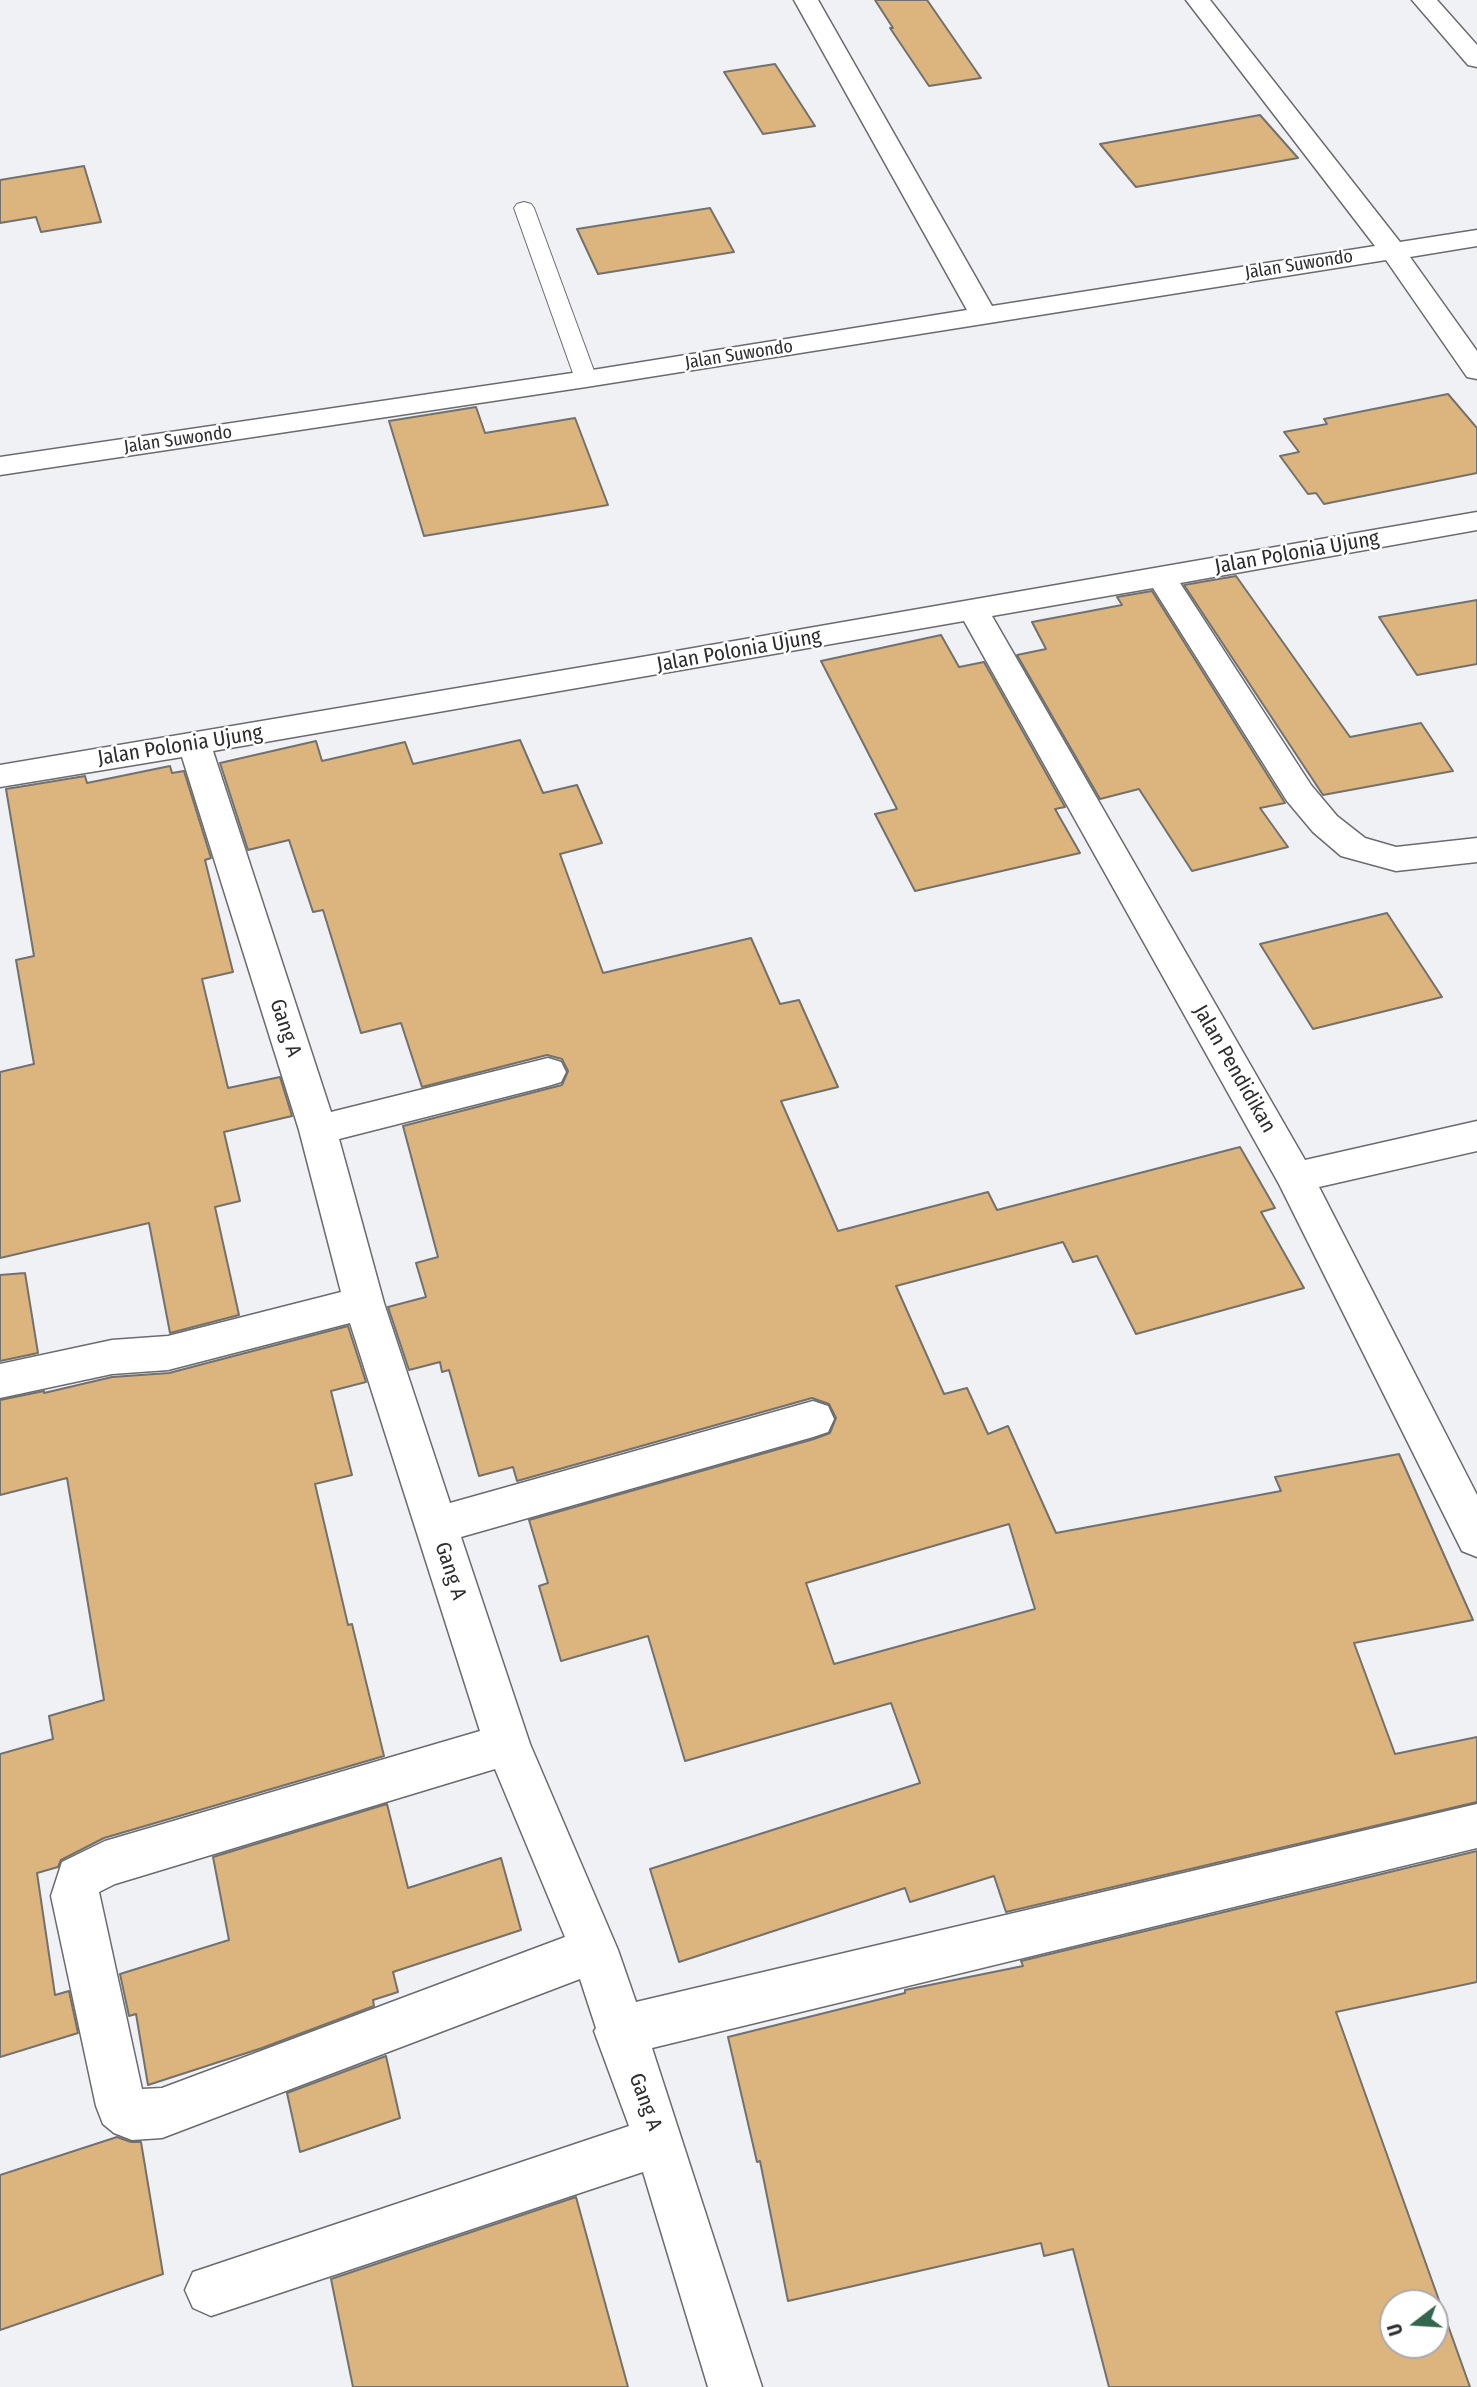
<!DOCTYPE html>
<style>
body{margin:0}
#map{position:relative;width:1477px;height:2387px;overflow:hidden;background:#f0f1f5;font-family:"Fira Sans Condensed",sans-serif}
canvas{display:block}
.north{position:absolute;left:1379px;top:2289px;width:70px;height:70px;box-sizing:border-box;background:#fff;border:2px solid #ababac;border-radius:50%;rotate:253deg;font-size:19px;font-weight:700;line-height:28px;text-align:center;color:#2d2d2f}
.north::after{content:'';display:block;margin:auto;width:24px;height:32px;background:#30674e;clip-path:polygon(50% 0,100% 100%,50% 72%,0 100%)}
</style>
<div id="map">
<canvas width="1477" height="2387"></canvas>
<div class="north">U</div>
</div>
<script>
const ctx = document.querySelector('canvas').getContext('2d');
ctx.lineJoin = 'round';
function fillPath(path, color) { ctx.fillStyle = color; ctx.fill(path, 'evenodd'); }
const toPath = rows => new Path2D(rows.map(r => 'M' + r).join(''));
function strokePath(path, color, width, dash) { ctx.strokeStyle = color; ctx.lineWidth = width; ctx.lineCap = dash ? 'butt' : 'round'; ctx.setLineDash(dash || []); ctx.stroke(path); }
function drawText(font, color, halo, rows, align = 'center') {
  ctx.font = font + ' "Fira Sans Condensed",sans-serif'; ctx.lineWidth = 5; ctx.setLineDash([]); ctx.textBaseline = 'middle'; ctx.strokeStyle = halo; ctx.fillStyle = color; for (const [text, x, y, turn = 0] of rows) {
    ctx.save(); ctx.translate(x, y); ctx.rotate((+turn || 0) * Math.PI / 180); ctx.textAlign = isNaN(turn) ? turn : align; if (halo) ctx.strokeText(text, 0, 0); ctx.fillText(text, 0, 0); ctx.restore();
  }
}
const building = toPath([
 [875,0,927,0,981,78,929,86,890,28,893,28,875,0],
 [775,64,815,126,763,134,724,72,775,64],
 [1260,115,1298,158,1136,187,1100,144,1260,115],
 [84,166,101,222,41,232,36,217,0,223,0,180,84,166],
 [710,208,734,252,598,274,577,229,710,208],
 [1448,394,1477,428,1477,473,1324,504,1316,493,1308,494,1280,456,1299,452,1284,432,1327,424,1324,419,1448,394],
 [476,407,485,433,575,418,608,505,424,536,389,421,476,407],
 [1236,576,1350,737,1421,723,1453,771,1323,795,1184,585,1236,576],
 [1152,591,1285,803,1260,808,1288,847,1192,871,1139,789,1100,799,1017,655,1046,649,1032,622,1122,605,1117,597,1152,591],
 [1477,600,1477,664,1417,675,1379,617,1477,600],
 [941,635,959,667,984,662,1065,807,1055,809,1080,853,915,891,875,814,897,809,821,661,941,635],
 [520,740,543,793,577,785,602,843,560,854,603,973,751,938,780,1004,799,1000,838,1087,781,1101,838,1231,988,1192,997,1210,1240,1147,1275,1208,1261,1212,1304,1288,1136,1334,1097,1256,1073,1262,1063,1242,896,1286,944,1394,967,1388,988,1434,1008,1426,1056,1533,1281,1491,1275,1477,1399,1454,1473,1620,1354,1643,1395,1754,1477,1737,1477,1802,1006,1912,994,1876,910,1902,905,1888,679,1962,650,1869,920,1783,891,1703,685,1761,648,1636,561,1661,539,1586,548,1583,529,1520,814,1439,830,1433,836,1418,829,1404,812,1398,517,1481,513,1467,479,1476,449,1370,442,1372,440,1362,409,1370,388,1307,426,1297,416,1263,438,1257,403,1126,562,1085,568,1071,562,1059,547,1055,422,1087,401,1023,361,1033,323,910,313,912,289,840,248,850,220,763,316,741,322,761,405,742,413,764,520,740],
 [1009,1524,1035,1609,834,1664,806,1583,1009,1524],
 [170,766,172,773,184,771,211,858,205,860,233,972,202,979,228,1088,280,1077,292,1116,224,1132,240,1201,215,1207,239,1315,170,1333,149,1223,0,1258,0,1072,34,1064,16,960,34,956,6,789,85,776,87,783,170,766],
 [1387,913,1442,997,1313,1029,1260,944,1387,913],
 [25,1273,38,1353,0,1361,0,1275,25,1273],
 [348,1326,366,1382,331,1391,352,1475,315,1484,348,1625,352,1624,384,1756,104,1838,61,1860,58,1867,37,1873,55,1995,69,1991,78,2033,0,2057,0,1754,53,1739,49,1716,104,1700,67,1478,0,1495,0,1400,44,1391,44,1393,112,1377,169,1373,348,1326],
 [387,1804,408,1888,501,1858,521,1930,393,1972,398,1992,373,2000,374,2006,262,2048,148,2085,136,2014,129,2016,120,1974,229,1940,213,1857,387,1804],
 [1477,1851,1477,1982,1336,2012,1470,2387,1109,2387,1073,2249,1044,2256,1041,2243,788,2301,760,2161,757,2162,728,2037,905,1993,905,1990,1023,1966,1021,1961,1477,1851],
 [1393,2303,1435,2303,1435,2345,1393,2345,1393,2303],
 [386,2056,400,2118,300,2152,287,2093,386,2056],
 [117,2137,131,2142,141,2142,163,2274,0,2330,0,2175,117,2137],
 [576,2197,628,2387,353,2387,331,2279,576,2197]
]);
const service = toPath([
 [524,202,531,204,534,208,597,379,594,384,586,386,578,384,575,379,514,208,517,204,524,202]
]);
const minor = toPath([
 [794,0,818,0,992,306,1375,246,1186,0,1210,0,1400,242,1477,230,1477,246,1410,257,1477,351,1477,379,1467,377,1386,260,586,387,0,475,0,457,586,371,967,310,794,0],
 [1412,0,1437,0,1477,45,1477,67,1468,65,1412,0],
 [1477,512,1477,530,1180,583,1311,785,1337,816,1365,838,1396,847,1477,838,1477,862,1396,871,1341,856,1313,832,1287,801,1153,588,992,616,1305,1160,1477,1121,1477,1151,1319,1187,1477,1495,1477,1557,1462,1551,1279,1184,964,621,213,751,331,1112,548,1058,561,1062,566,1072,561,1082,548,1086,339,1139,384,1303,450,1503,813,1401,828,1406,834,1419,828,1432,813,1437,461,1537,530,1744,618,1950,636,2002,1477,1804,1477,1848,652,2048,762,2387,708,2387,643,2172,211,2316,193,2308,185,2290,193,2272,629,2126,594,2031,596,2028,580,1979,162,2138,132,2140,114,2133,103,2124,96,2106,51,1896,62,1862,105,1841,480,1731,350,1323,168,1370,112,1374,0,1398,0,1364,112,1340,168,1336,341,1292,299,1130,182,757,0,787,0,765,636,658,1477,512],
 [495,1769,565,1937,162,2088,142,2089,99,1892,115,1884,495,1769]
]);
const farStreetnames = [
 ["Jalan Suwondo",1299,265,-9],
 ["Jalan Suwondo",739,355,-9],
 ["Jalan Suwondo",178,440,-8]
];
const streetNames = [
 ["Jalan Polonia Ujung",1297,553,-10],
 ["Jalan Polonia Ujung",739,651,-10],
 ["Jalan Polonia Ujung",180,746,-9],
 ["Gang A",285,1028,72],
 ["Jalan Pendidikan",1234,1069,60],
 ["Gang A",450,1571,72],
 ["Gang A",645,2102,70]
];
fillPath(building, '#dcb57e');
strokePath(building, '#73716e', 2);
strokePath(service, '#6a6b6f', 2);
strokePath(minor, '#6a6b6f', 3);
fillPath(service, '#fff');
fillPath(minor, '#fff');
drawText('18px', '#2d2d2f', '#fff', farStreetnames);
drawText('21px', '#2d2d2f', '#fff', streetNames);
</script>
